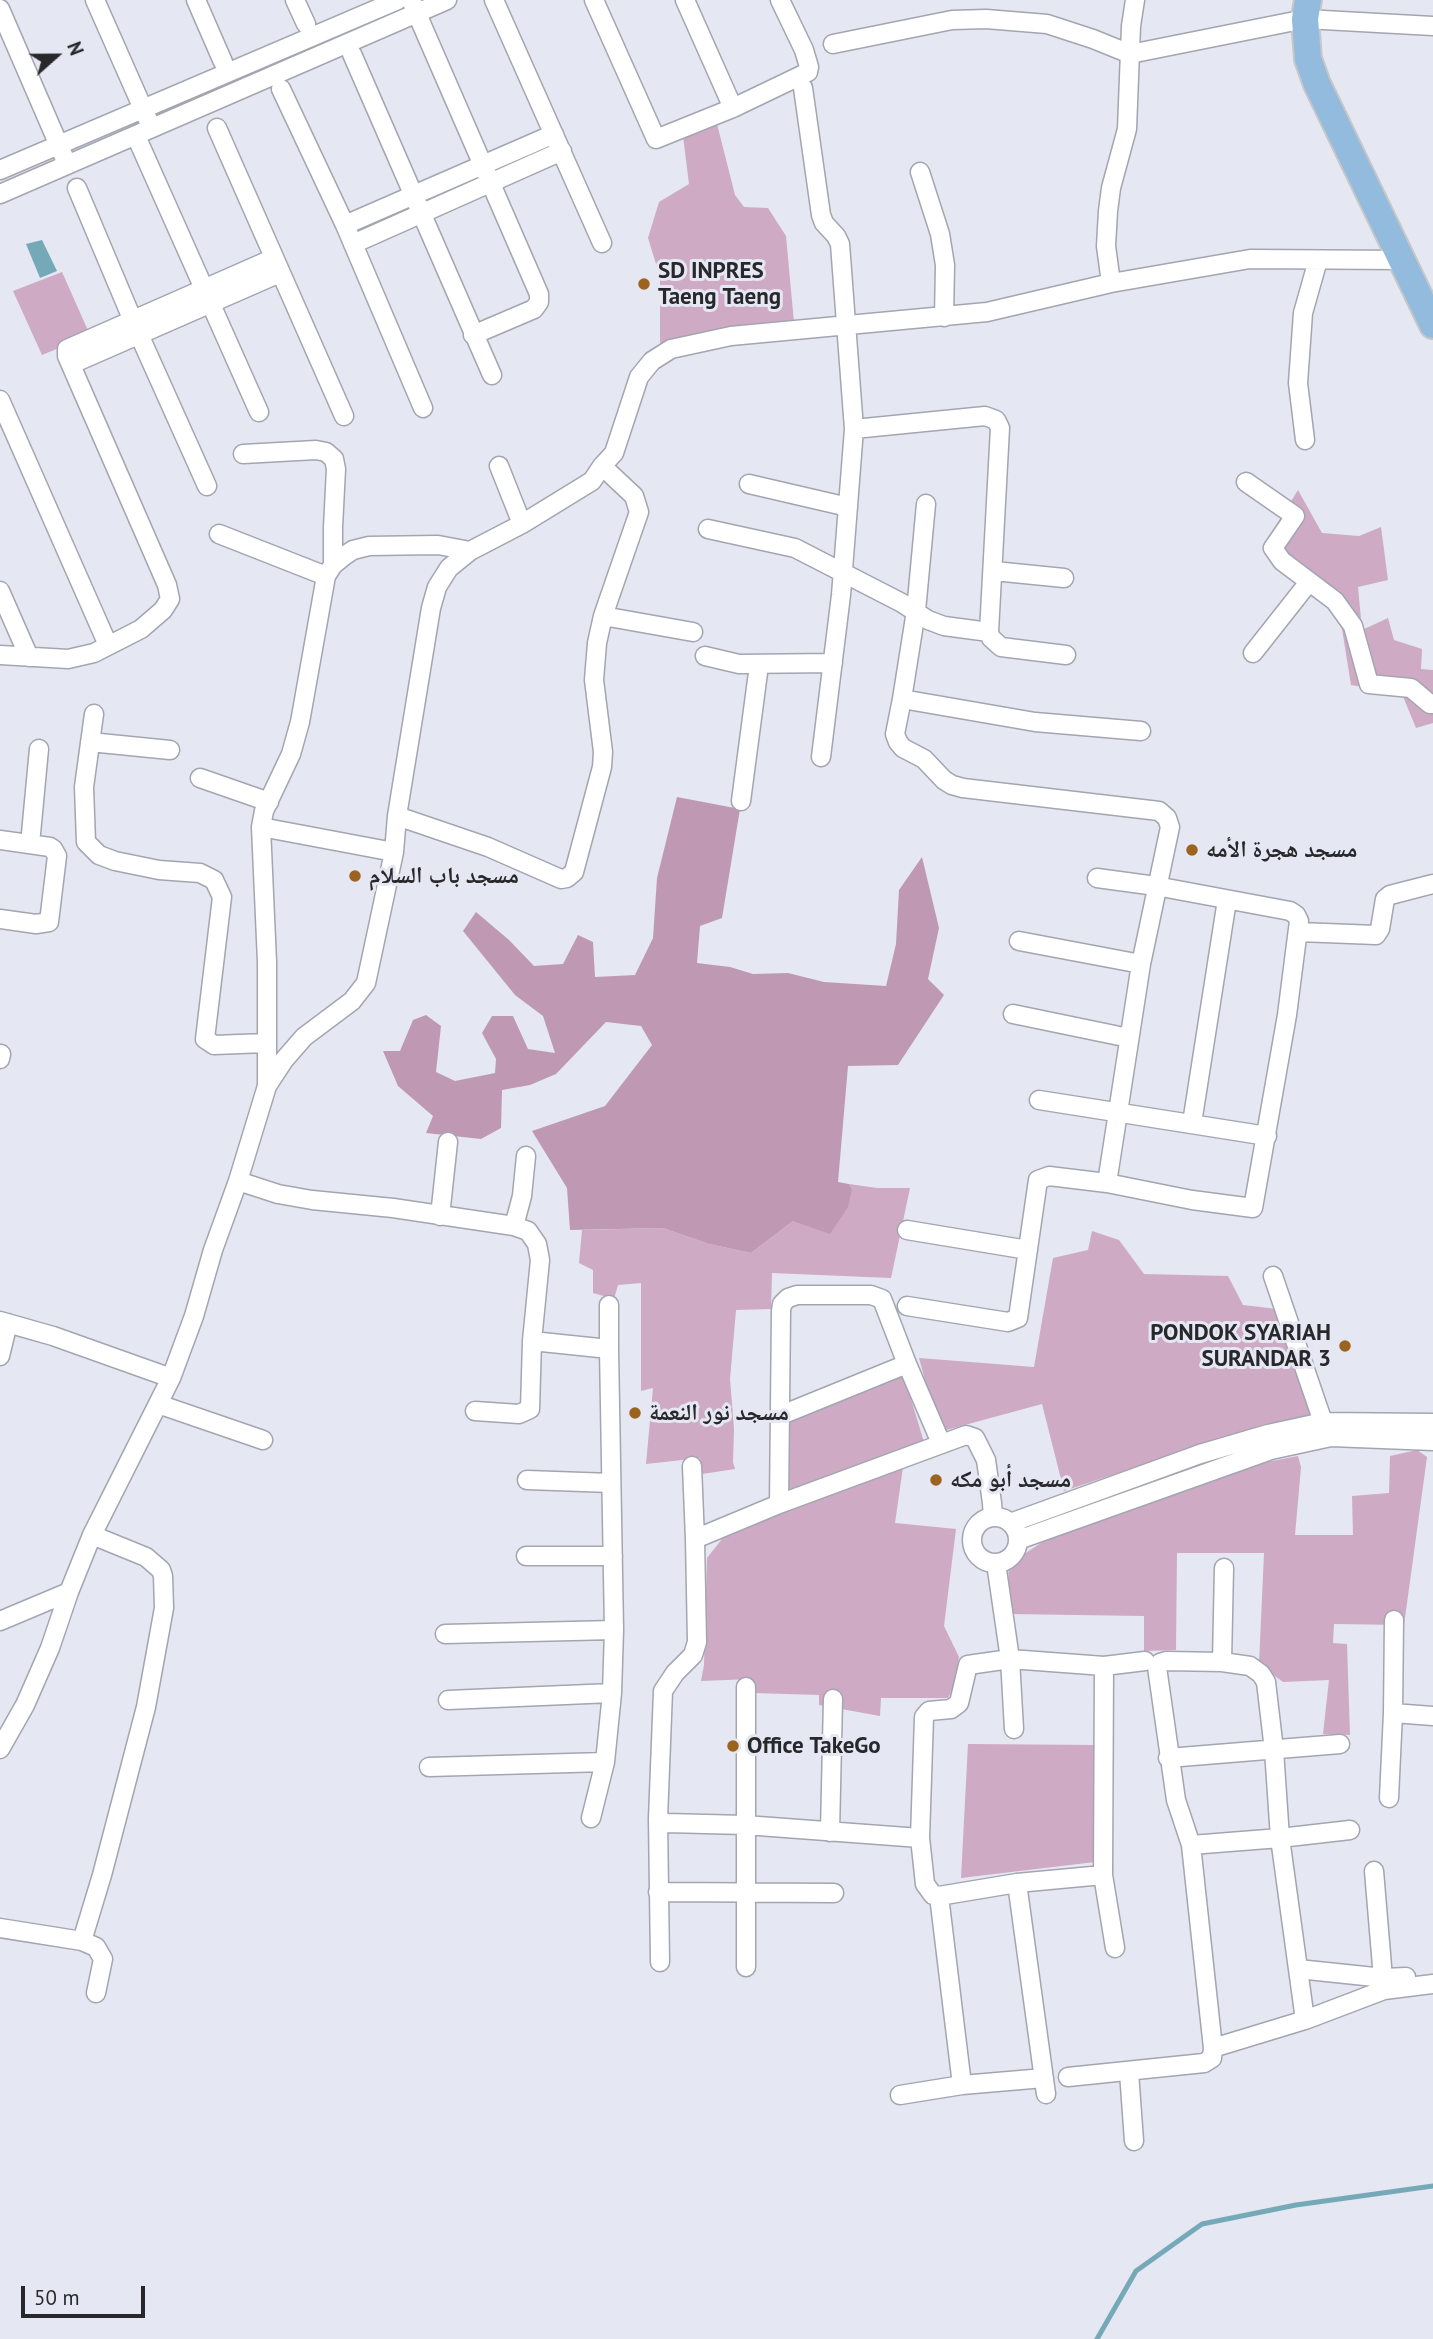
<!DOCTYPE html>
<meta charset="utf-8">
<style>
body{margin:0}
#map{position:relative;width:1433px;height:2339px;overflow:hidden;background:#e5e7f2;font-family:"PT Sans",sans-serif}
canvas{display:block}
.north{position:absolute;left:21px;top:21px;width:70px;height:70px;-webkit-text-stroke:5px #e5e7f2;paint-order:stroke;rotate:69deg;font-size:19px;font-weight:700;line-height:28px;text-align:center;color:#28282c}
.north::after{content:'';display:block;margin:auto;width:24px;height:32px;background:#28282c;clip-path:polygon(50% 0,100% 100%,50% 72%,0 100%)}
.scale{position:absolute;left:21px;top:2286px;width:124px;height:32px;box-sizing:border-box;border:4px solid #28282c;border-top:0;padding-left:9px;font-size:21px;line-height:24px;white-space:nowrap;color:#28282c;-webkit-text-stroke:5px #e5e7f2;paint-order:stroke}
</style>
<div id="map">
<canvas width="1433" height="2339"></canvas>
<div class="north">N</div>
<div class="scale">50 m</div>
</div>
<script>
const ctx = document.querySelector('canvas').getContext('2d');
ctx.lineJoin = 'round';
function fillPath(path, color) { ctx.fillStyle = color; ctx.fill(path, 'evenodd'); }
const toPath = rows => new Path2D(rows.map(r => 'M' + r).join(''));
function strokePath(path, color, width, dash) { ctx.strokeStyle = color; ctx.lineWidth = width; ctx.lineCap = dash ? 'butt' : 'round'; ctx.setLineDash(dash || []); ctx.stroke(path); }
function drawText(font, color, halo, rows, align = 'center') {
  ctx.font = font + ' "PT Sans","Noto Naskh Arabic",sans-serif'; ctx.lineWidth = 6; ctx.setLineDash([]); ctx.textBaseline = 'middle'; ctx.strokeStyle = halo; ctx.fillStyle = color; for (const [text, x, y, turn = 0] of rows) {
    ctx.save(); ctx.translate(x, y); ctx.rotate((+turn || 0) * Math.PI / 180); ctx.textAlign = isNaN(turn) ? turn : align; if (halo) ctx.strokeText(text, 0, 0); ctx.fillText(text, 0, 0); ctx.restore();
  }
}
const green = toPath([
 [717,124,735,195,744,207,768,208,786,236,794,323,690,335,660,343,660,277,648,238,659,202,689,184,683,136],
 [62,272,90,335,42,355,13,291],
 [1298,490,1322,533,1359,536,1381,527,1388,580,1358,587,1362,630,1388,618,1394,640,1422,649,1421,669,1433,670,1433,723,1416,728,1402,694,1351,685,1342,629,1332,609,1292,580,1269,556,1265,543],
 [849,1184,877,1188,910,1188,891,1278,772,1273,771,1309,736,1310,730,1379,734,1429,733,1462,735,1469,702,1474,700,1458,646,1464,653,1388,641,1391,641,1283,618,1285,614,1299,593,1293,593,1270,579,1263,582,1230,663,1228,709,1244,751,1253,793,1221,852,1189],
 [1092,1231,1119,1240,1144,1274,1228,1276,1243,1305,1277,1309,1318,1415,1265,1424,1064,1491,1042,1404,939,1432,919,1358,1034,1367,1053,1258,1088,1250],
 [903,1373,924,1442,787,1492,788,1421],
 [1417,1450,1427,1457,1404,1625,1334,1624,1333,1643,1347,1644,1350,1735,1323,1734,1329,1680,1283,1682,1259,1664,1264,1553,1177,1553,1176,1650,1144,1651,1144,1616,1010,1614,1007,1598,1009,1564,1044,1541,1257,1464,1298,1456,1301,1467,1295,1535,1353,1535,1352,1496,1389,1493,1390,1456],
 [903,1467,895,1523,956,1529,944,1626,959,1657,954,1687,948,1698,881,1698,880,1716,819,1705,819,1695,754,1693,752,1679,701,1681,704,1665,707,1558,722,1539,735,1531,780,1512],
 [968,1744,1095,1745,1095,1862,961,1878]
]);
const forest = toPath([
 [677,797,740,809,722,918,700,926,697,963,730,967,753,974,788,973,824,982,886,986,896,944,899,890,922,857,939,928,928,979,944,995,898,1065,848,1066,838,1182,849,1184,852,1189,848,1207,830,1234,793,1221,751,1253,709,1244,663,1228,570,1230,567,1188,532,1131,605,1106,652,1045,641,1026,606,1022,556,1074,530,1085,502,1090,501,1128,481,1139,426,1133,433,1116,398,1086,383,1051,400,1051,413,1020,426,1015,441,1026,436,1072,455,1081,495,1073,496,1059,482,1033,492,1016,513,1016,528,1049,555,1053,543,1016,515,995,463,931,476,912,509,940,534,966,563,964,578,935,593,942,595,977,635,975,653,938,657,878]
]);
const water = toPath([
 [42,240,57,271,40,278,26,244]
]);
const stream = toPath([
 [1097,2339,1136,2271,1202,2224,1296,2205,1433,2186]
]);
const street = toPath([
 [95,0,148,120],
 [196,0,223,62],
 [295,0,306,24],
 [411,0,539,294,539,302,534,309,473,335],
 [494,0,602,243],
 [594,0,656,139,733,108],
 [685,0,733,108,808,72,809,67,804,50,780,0],
 [0,9,64,157],
 [833,44,952,20,986,19,1047,24,1093,39,1130,54,1305,19,1433,26],
 [352,54,492,375],
 [803,88,821,215,824,223,836,236,840,244,854,429,841,595,821,757],
 [281,89,345,225,423,408],
 [217,128,344,416],
 [136,136,259,412],
 [0,170,398,0],
 [920,172,940,234,945,265,944,317],
 [77,188,133,321,207,486],
 [0,194,447,0],
 [345,225,554,134],
 [353,244,562,151],
 [1111,283,1106,246,1108,211,1111,188,1127,129,1131,26,1135,0],
 [72,364,280,273],
 [0,400,108,645],
 [854,429,985,416,996,420,1000,428,989,632],
 [1305,440,1298,383,1303,313,1318,260],
 [243,454,316,450,326,452,334,459,336,469,333,527,333,565],
 [499,466,522,524],
 [1246,482,1295,516,1273,548,1282,561,1335,601,1353,626,1369,684,1411,688,1430,704,1433,704],
 [749,484,848,507],
 [926,504,916,611,902,699,1035,722,1141,731],
 [708,529,795,548,902,603,928,620,944,626,989,632,991,638,1001,647,1066,655],
 [219,534,326,576],
 [994,571,1064,578],
 [0,591,29,657],
 [603,616,693,632],
 [1253,653,1309,582],
 [0,655,68,659,94,653,141,629,163,610,170,599,167,585,67,356,67,349,274,258],
 [705,656,739,664,833,663],
 [902,699,895,734,898,742,903,748,924,759,944,780,952,785,963,788,1159,811,1167,818,1170,827,1141,964,1107,1183,1049,1176,1038,1180,1018,1318,1008,1322,907,1306],
 [94,714,84,787,86,842,99,855,115,861,159,870,200,873,214,880,222,897,205,1039,214,1045,265,1043],
 [90,742,170,750],
 [200,778,269,802],
 [741,801,759,665],
 [397,816,488,847,561,879,567,878,574,872,602,767,603,752,594,680,597,643,603,616,639,512,634,496,602,466],
 [261,827,394,852],
 [0,840,50,847,53,849,57,856,49,922,36,924,0,919],
 [30,844,39,749],
 [1097,878,1156,886,1290,911,1296,915,1299,921,1287,1015,1253,1208,1192,1200,1107,1183],
 [1299,932,1376,935,1380,929,1385,899,1390,895,1433,884],
 [1019,941,1141,964],
 [1013,1014,1129,1038],
 [0,1059,1,1054],
 [267,1086,267,962,261,827,264,811,291,754,300,722,326,576,333,565,344,556,353,550,369,546,438,545,470,551],
 [1039,1100,1267,1136],
 [1192,1123,1227,900],
 [238,1181,278,1194,312,1200,393,1208,514,1226,528,1231,537,1244,540,1260,532,1341,609,1349,614,1630,612,1693,605,1762,591,1818],
 [440,1216,448,1142],
 [514,1226,522,1196,526,1156],
 [907,1230,1028,1250],
 [1273,1276,1323,1422],
 [0,1321,53,1336,171,1378],
 [609,1349,609,1305],
 [0,1356,8,1323],
 [158,1404,263,1440],
 [475,1411,519,1414,530,1409,532,1341],
 [779,1416,907,1364],
 [692,1466,695,1539,779,1504,966,1435,975,1438,986,1460,992,1503,993,1517,989,1517],
 [527,1480,611,1483],
 [779,1504,781,1311,782,1304,788,1298,797,1295,871,1295,882,1299,907,1364,941,1443],
 '972 1540a23 23 0 1 1 46 0a23 23 0 1 1-46 0Z',
 [1010,1523,1200,1454,1268,1434,1323,1422,1433,1423],
 [695,1539,697,1642,693,1655,675,1673,663,1691,658,1819,666,1823,745,1825,920,1838],
 [1018,1540,1271,1450,1331,1437,1433,1441],
 [526,1556,613,1556],
 [996,1563,1010,1659,1104,1666,1103,1875,1017,1883,1046,2094],
 [1394,1620,1393,1713,1433,1716],
 [0,1621,69,1592],
 [445,1634,614,1630],
 [1222,1662,1224,1568],
 [1104,1666,1145,1661],
 [448,1700,612,1693],
 [1014,1729,1010,1659,968,1665,959,1703,951,1709,929,1711,924,1717,920,1838,925,1884,933,1895,939,1896,1017,1883],
 [0,1749,25,1705,50,1648,69,1592,92,1535,171,1378,194,1316,213,1250,238,1181,267,1086,284,1060,304,1037,352,1001,366,983,394,852,397,816,431,608,437,587,449,568,470,551,522,524,592,481,602,466,614,453,639,377,652,361,671,349,731,336,987,312,1111,283,1250,259,1403,260],
 [1168,1758,1340,1744],
 [429,1767,605,1762],
 [1389,1798,1393,1713],
 [658,1819,660,1962],
 [830,1832,833,1699],
 [1191,1845,1280,1838,1274,1750,1266,1682,1261,1674,1250,1666,1222,1662,1166,1661,1160,1663,1157,1667,1176,1800,1191,1845,1213,2048],
 [1374,1871,1384,1990],
 [1103,1875,1115,1948],
 [658,1892,834,1893],
 [939,1896,962,2085,1044,2078],
 [0,1928,82,1941,102,1875,146,1707,164,1608,163,1576,161,1570,146,1557,92,1535],
 [82,1941,96,1947,103,1959,96,1993],
 [746,1967,746,1687],
 [1298,1969,1384,1978,1406,1977],
 [1305,2020,1280,1838,1350,1830],
 [1129,2072,1134,2141],
 [1068,2077,1204,2063,1212,2058,1213,2048,1305,2020,1384,1990,1433,1984],
 [900,2095,962,2085]
]);
const primary = toPath([
 [1308,0,1305,19,1308,59,1317,84,1433,325]
]);
const markers = [
 [644,284,7,"#9b631f"],
 [1192,850,7,"#9b631f"],
 [355,876,7,"#9b631f"],
 [1345,1346,7,"#9b631f"],
 [635,1413,7,"#9b631f"],
 [936,1480,7,"#9b631f"],
 [733,1746,7,"#9b631f"]
];
const poiNames = [
 ["SD INPRES",658,271],
 ["Taeng Taeng",658,297],
 ["مسجد هجرة الأمه",1206,850],
 ["مسجد باب السلام",369,876],
 ["PONDOK SYARIAH",1331,1333,"right"],
 ["SURANDAR 3",1331,1359,"right"],
 ["مسجد نور النعمة",649,1413],
 ["مسجد أبو مكه",950,1480],
 ["Office TakeGo",747,1746]
];
fillPath(green, '#ceaac4');
fillPath(forest, '#bf99b4');
fillPath(water, '#76a9b8');
strokePath(stream, '#76a9b8', 5);
strokePath(street, '#a3a5b0', 21);
strokePath(primary, '#c7c7c8', 30);
strokePath(street, '#fff', 18);
strokePath(primary, '#92bbde', 26);
for (const [x, y, r, color] of markers) { const dot = new Path2D(); dot.arc(x, y, r, 0, 2 * Math.PI); ctx.fillStyle = color; ctx.fill(dot); strokePath(dot, '#e5e7f2', 2.5); }
drawText('bold 23px', '#28282c', '#e5e7f2', poiNames, 'left');
</script>
